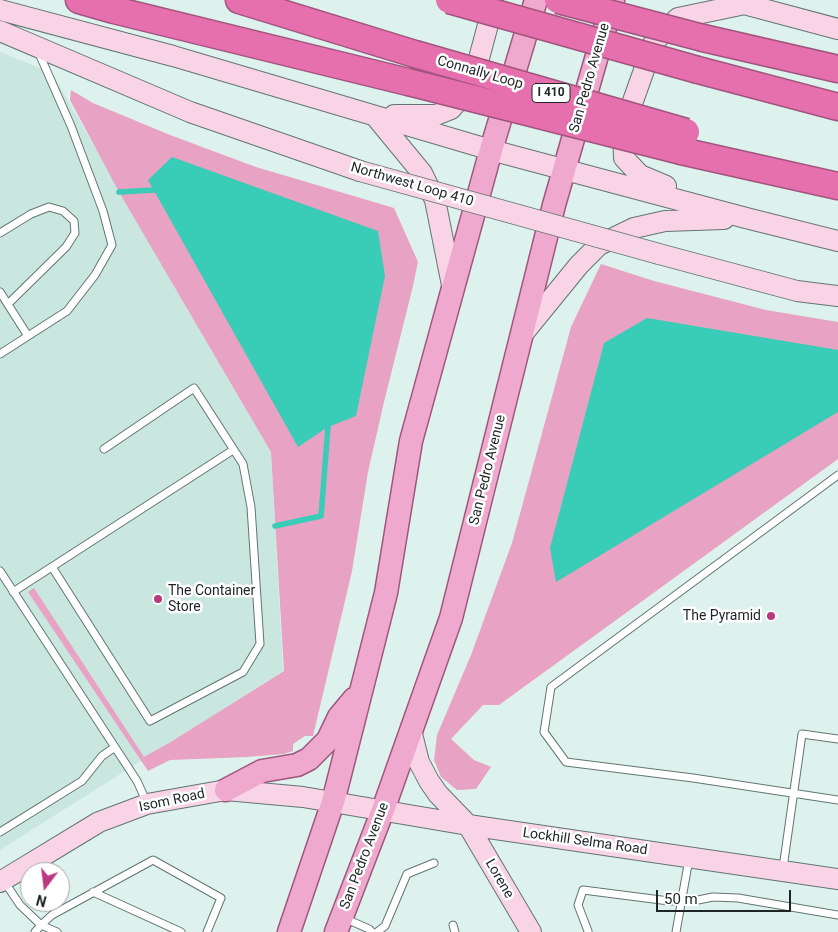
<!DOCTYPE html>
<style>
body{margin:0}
#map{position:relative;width:838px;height:932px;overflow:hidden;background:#ddf2ed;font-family:Roboto,sans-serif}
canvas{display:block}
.north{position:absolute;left:20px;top:862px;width:50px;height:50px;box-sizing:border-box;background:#fff;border:1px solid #a5a8a7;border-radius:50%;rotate:195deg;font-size:14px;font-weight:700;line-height:20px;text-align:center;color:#1e2524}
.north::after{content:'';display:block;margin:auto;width:18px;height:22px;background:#b93881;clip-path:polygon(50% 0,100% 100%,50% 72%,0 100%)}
.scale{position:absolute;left:656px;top:890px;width:135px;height:22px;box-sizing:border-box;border:2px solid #1e2524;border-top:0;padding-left:6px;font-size:15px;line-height:18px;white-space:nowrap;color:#1e2524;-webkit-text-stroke:4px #fff;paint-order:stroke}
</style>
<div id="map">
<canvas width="838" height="932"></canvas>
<div class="north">N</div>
<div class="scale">50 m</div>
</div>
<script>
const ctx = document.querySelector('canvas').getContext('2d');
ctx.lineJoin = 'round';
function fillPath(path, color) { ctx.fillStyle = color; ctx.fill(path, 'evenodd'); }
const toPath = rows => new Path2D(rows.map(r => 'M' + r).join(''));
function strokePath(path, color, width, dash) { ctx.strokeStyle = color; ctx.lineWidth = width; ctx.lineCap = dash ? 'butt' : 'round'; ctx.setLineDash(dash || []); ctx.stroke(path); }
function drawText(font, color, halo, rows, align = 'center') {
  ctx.font = font + ' Roboto,sans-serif'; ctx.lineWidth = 5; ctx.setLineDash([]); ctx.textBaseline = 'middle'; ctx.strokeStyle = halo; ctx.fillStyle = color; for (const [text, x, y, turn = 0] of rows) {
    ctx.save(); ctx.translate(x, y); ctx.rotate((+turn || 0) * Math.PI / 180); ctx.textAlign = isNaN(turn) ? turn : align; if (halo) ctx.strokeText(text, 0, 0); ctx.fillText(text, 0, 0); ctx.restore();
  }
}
const built = toPath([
 [0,52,52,73,271,452,283,671,0,850]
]);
const green = toPath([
 [71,90,93,103,170,135,256,167,394,208,418,262,412,290,384,402,368,472,352,571,313,736,305,736,293,744,293,751,284,754,247,757,170,760,148,771,28,592,34,588,144,757,169,743,284,671,271,452,119,192,70,100],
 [601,264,654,281,766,310,838,322,838,459,499,705,483,705,451,739,474,760,491,767,476,789,457,790,441,777,434,760,437,735,471,655,512,543,571,327]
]);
const water = toPath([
 [172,157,378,231,385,276,356,416,328,427,298,447,148,180],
 [647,318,838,350,838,412,556,582,550,548,604,343]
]);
const stream = toPath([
 [119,192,154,190],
 [275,526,321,516,328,427]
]);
const lane = toPath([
 [0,233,31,214,49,207,63,211,74,221,75,233,66,247,8,304],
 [0,292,28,336],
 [0,354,67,311,95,275,112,245,103,211,71,126,38,51],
 [838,475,551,687,544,732,566,762,693,778,838,800],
 [52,567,150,721,243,672,260,644,251,507,243,464,194,388,104,449],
 [0,571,137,781,147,803],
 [13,592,233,450],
 [0,832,82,781,102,756,115,747],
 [783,868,802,734,838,739],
 [4,881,20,905,41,925,52,915,153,860,221,898,207,932],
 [93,892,181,932],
 [344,918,369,929,372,932],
 [453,925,455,932],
 [588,931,578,905,583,890,669,901,698,900,713,897,738,898,838,915],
 [35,932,41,925,57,932],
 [377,932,385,926,407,874,434,863],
 [676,932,689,859]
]);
const secondary = toPath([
 [733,1,838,29],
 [0,10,173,56,491,150,746,218,838,241],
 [0,31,190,112,360,171],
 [394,115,436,115,451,109,466,92,474,77,493,6,493,0],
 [375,116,422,173,435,200,453,290],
 [666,186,640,175,624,158,623,129,654,42,678,18,745,4],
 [659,254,797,291,838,296],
 [522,335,579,265,599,245,634,228,665,221,724,219],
 [411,730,419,762,429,781,438,794,468,825,531,932],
 [0,882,99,822,147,804,226,790,303,797,468,825,838,879]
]);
const primary = toPath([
 [226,790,262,771,297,765,309,759,328,740,339,717,354,699],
 [289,932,333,802,386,593,411,441,491,150,536,0],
 [336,932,383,810,451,618,554,205,613,0]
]);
const highway = toPath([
 [79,0,114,10,408,82],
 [239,0,415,54],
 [703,38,838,69],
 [698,70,838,107],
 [681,151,838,186]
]);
const secondaryBridge = toPath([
 [360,171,659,254]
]);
const highwayBridge = toPath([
 [449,0,698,70],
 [558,0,703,38],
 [415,54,686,132],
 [408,82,681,151]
]);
const markers = [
 [158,599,5,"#b93881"],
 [771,616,5,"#b93881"]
];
const shields = [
 [551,93,38]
];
const shieldNames = [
 ["I 410",551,93]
];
const streetNames = [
 ["Connally Loop",480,73,16],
 ["San Pedro Avenue",590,78,-74],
 ["Northwest Loop 410",412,185,16],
 ["San Pedro Avenue",488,470,-76],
 ["Isom Road",172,801,-12],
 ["Lockhill Selma Road",585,842,8],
 ["San Pedro Avenue",365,856,-69],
 ["Lorene",499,879,60]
];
const poiNames = [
 ["The Container",168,591],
 ["Store",168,607],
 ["The Pyramid",761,616,"right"]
];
fillPath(built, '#c9e6df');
fillPath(green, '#e8a2c3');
fillPath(water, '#39ccb6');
strokePath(stream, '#39ccb6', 5.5);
strokePath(lane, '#637571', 9);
strokePath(secondary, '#637571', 22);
strokePath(primary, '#a0557d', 25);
strokePath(highway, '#a0557d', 29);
strokePath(lane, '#fff', 7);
strokePath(secondary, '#f8d4e6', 20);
strokePath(primary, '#f0a9ce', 22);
strokePath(highway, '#e66fad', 26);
strokePath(secondaryBridge, '#637571', 22, []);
strokePath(highwayBridge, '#a0557d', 29, []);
strokePath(secondaryBridge, '#f8d4e6', 20);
strokePath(highwayBridge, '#e66fad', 26);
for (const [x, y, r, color] of markers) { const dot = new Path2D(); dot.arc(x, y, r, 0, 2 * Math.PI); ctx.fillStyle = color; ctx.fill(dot); strokePath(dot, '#fff', 2); }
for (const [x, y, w] of shields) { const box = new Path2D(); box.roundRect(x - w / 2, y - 9.5, w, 19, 4); ctx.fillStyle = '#fff'; ctx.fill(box); strokePath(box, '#1e2524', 1); }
drawText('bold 12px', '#1e2524', null, shieldNames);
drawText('14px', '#1e2524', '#fff', streetNames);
drawText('14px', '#1e2524', '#fff', poiNames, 'left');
</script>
